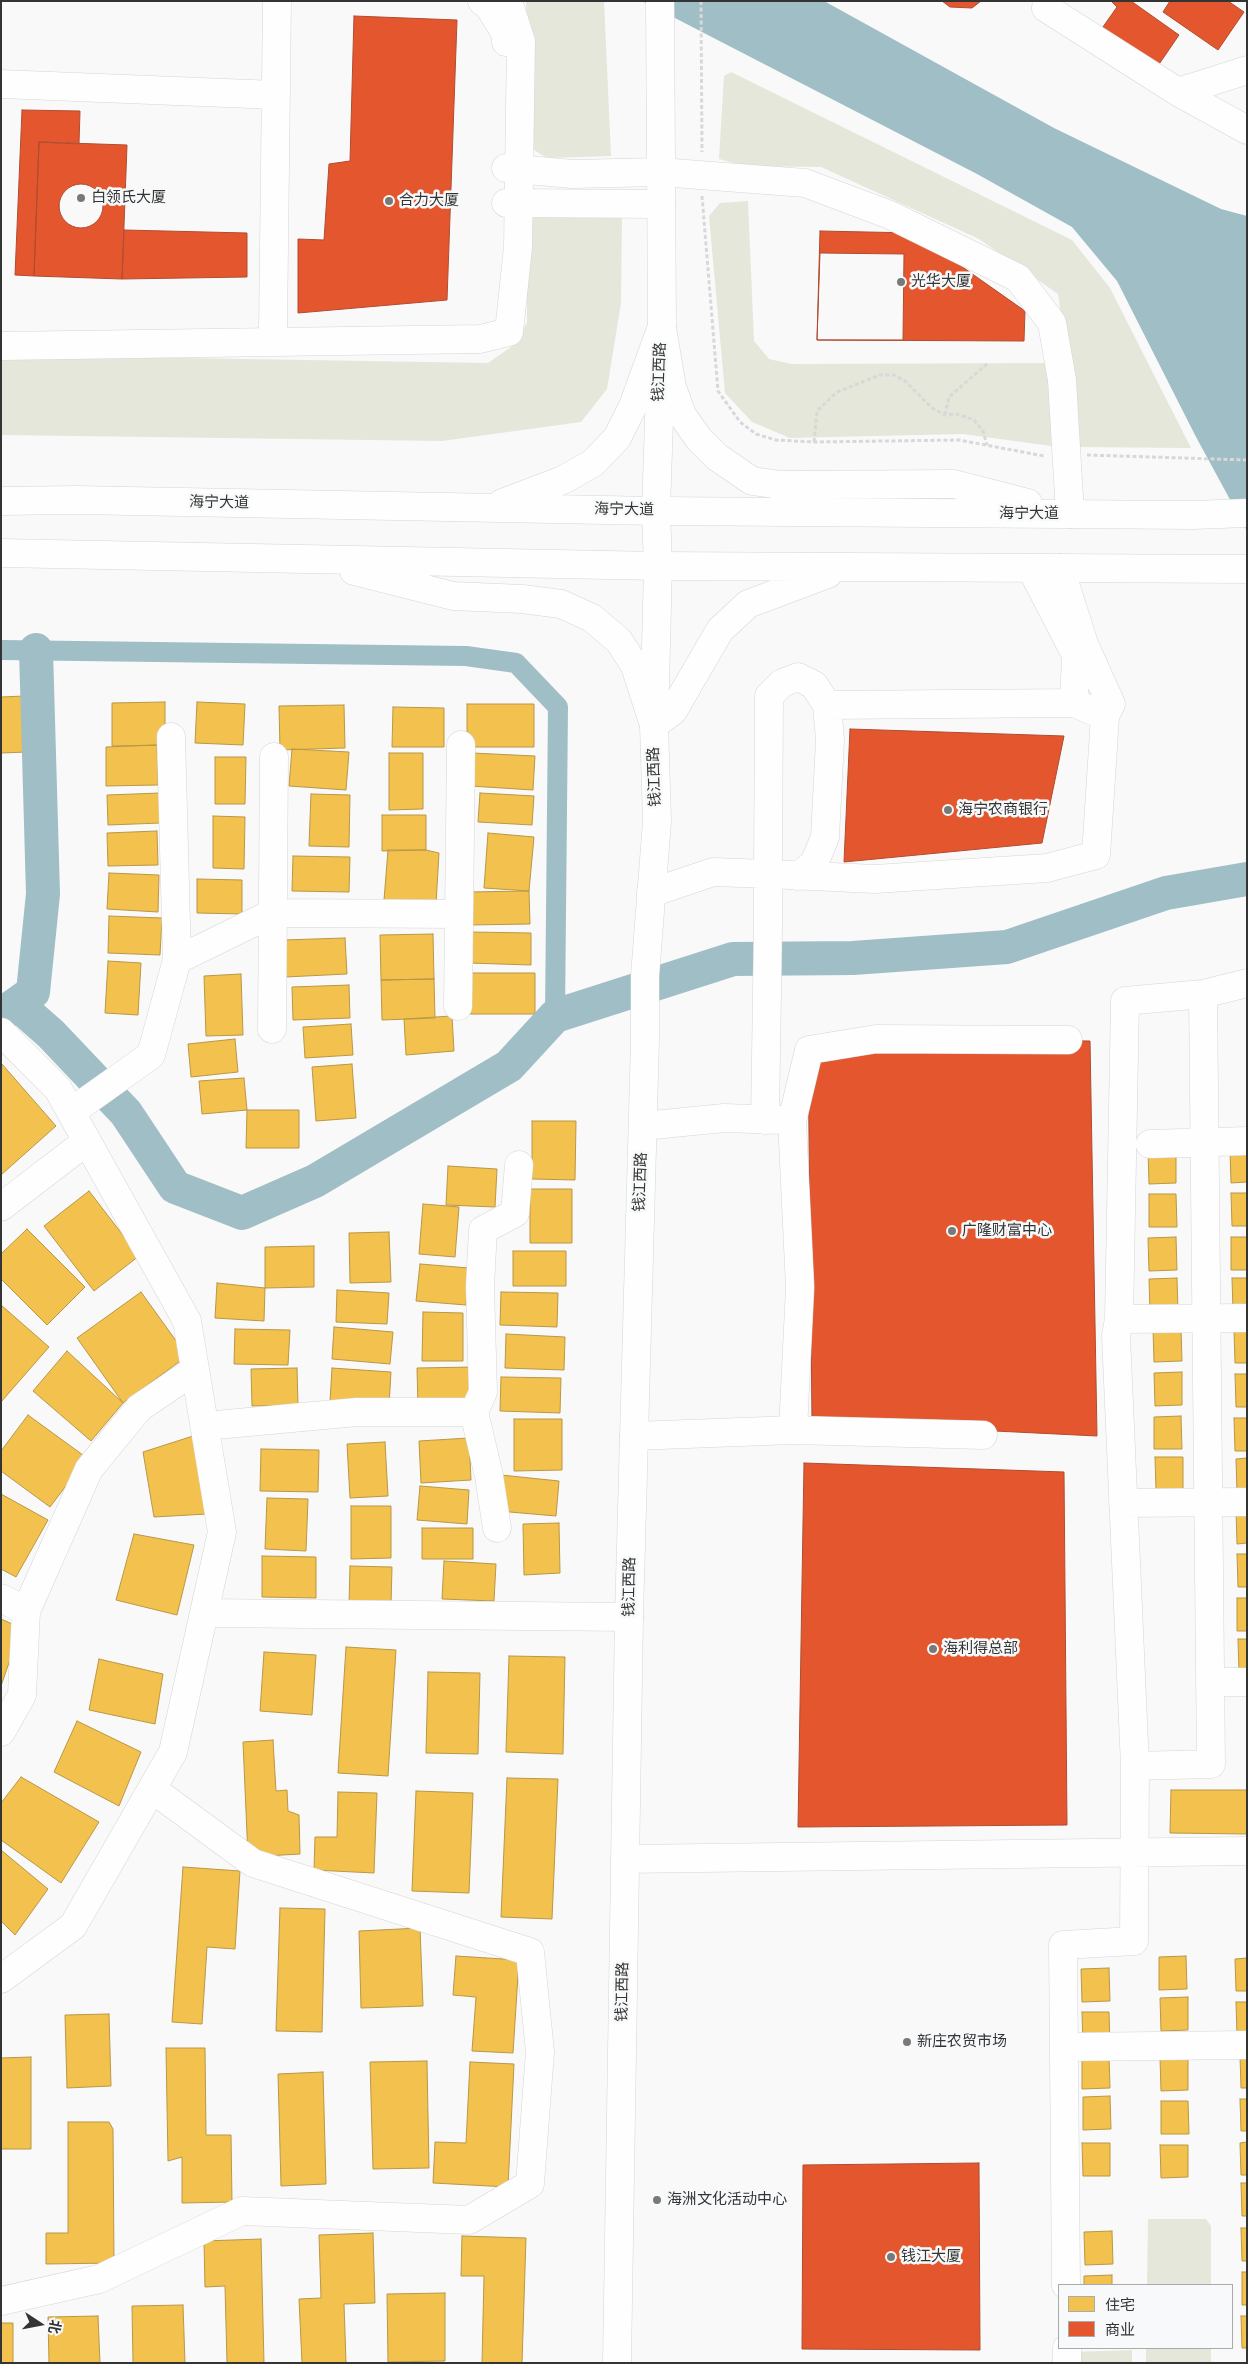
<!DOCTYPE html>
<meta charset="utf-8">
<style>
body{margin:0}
#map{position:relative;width:1248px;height:2364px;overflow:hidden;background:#f9f9f9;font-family:"DM Sans","Noto Sans SC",sans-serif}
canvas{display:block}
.frame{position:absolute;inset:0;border:2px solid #333434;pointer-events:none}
.legend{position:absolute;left:1058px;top:2284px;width:175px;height:65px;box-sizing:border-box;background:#f8f9fa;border:1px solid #a9aaab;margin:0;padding:6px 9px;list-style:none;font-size:15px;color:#333434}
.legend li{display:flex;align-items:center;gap:10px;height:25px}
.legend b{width:25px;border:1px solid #a9aaab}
.north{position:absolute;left:15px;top:2299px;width:50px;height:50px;-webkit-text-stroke:4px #f8f9fa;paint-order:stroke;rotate:101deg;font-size:14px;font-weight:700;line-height:20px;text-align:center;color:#333434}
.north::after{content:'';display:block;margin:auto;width:18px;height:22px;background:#333434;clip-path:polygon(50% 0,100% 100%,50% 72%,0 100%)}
</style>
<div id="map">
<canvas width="1248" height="2364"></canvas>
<div class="frame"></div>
<ul class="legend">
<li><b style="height:14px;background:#f2c14e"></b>住宅</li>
<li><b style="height:14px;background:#e4572e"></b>商业</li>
</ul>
<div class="north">北</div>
</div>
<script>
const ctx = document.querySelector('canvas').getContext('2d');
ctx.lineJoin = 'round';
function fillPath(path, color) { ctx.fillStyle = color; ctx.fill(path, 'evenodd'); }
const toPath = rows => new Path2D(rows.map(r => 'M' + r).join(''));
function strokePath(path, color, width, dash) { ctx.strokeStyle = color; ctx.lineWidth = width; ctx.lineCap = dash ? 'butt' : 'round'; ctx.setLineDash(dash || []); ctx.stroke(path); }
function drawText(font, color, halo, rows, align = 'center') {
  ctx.font = font + ' "DM Sans","Noto Sans SC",sans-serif'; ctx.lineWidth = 5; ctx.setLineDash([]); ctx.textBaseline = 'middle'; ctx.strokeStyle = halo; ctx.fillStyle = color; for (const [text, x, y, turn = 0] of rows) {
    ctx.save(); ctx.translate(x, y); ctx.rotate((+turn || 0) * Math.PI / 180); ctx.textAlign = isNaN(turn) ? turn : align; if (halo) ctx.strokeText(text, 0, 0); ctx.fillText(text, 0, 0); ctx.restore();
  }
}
const green = toPath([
 [526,1,604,1,611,156,547,158,531,148],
 [731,72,1072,240,1110,288,1191,448,1080,447,1058,294,979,239,821,167,745,166,719,159,724,76],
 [748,201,754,341,769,359,792,364,1054,363,1059,447,963,434,790,438,752,422,725,393,709,216,720,203],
 [622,215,621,303,607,389,581,422,442,441,1,435,1,355,488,363,511,347,527,323,527,230,533,216],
 [1148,2219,1206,2219,1211,2226,1211,2285,1147,2285],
 [1146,2348,1211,2348,1211,2363,1146,2363],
 [1132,2350,1132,2363,1072,2363,1072,2352]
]);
const water = toPath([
 [642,1,824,1,1054,128,1221,209,1247,216,1247,531,1195,435,1117,281,1072,227,977,174]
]);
const homes = toPath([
 [25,696,27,752,1,753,1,697,25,696],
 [165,702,165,745,112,746,112,703,165,702],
 [197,702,245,704,243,745,195,743,197,702],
 [467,704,534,704,534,747,467,747,467,704],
 [344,705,345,748,280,750,279,706,344,705],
 [393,707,444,708,444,747,392,747,393,707],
 [157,745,158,785,106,786,106,747,157,745],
 [292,749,349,752,346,790,289,786,292,749],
 [389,753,423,753,423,809,389,810,389,753],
 [472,753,535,756,533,790,470,786,472,753],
 [215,757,246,757,245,804,215,804,215,757],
 [160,793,161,823,108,825,107,795,160,793],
 [480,793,534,796,532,825,478,822,480,793],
 [311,794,350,795,349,847,309,846,311,794],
 [382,815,426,815,426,850,382,851,382,815],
 [213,816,245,817,244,869,213,868,213,816],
 [157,831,158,865,108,866,107,833,157,831],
 [488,833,534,837,529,891,484,888,488,833],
 [388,850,426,850,439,853,436,904,384,900,388,850],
 [293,856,350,857,349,892,292,891,293,856],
 [109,873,159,875,158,912,107,909,109,873],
 [197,879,242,880,242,914,197,913,197,879],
 [529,891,530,924,469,925,468,892,529,891],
 [109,916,162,918,160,955,108,953,109,916],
 [469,932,531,933,531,965,468,963,469,932],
 [433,934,434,979,381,980,380,935,433,934],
 [345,938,347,974,285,977,283,940,345,938],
 [108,961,141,963,138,1015,105,1013,108,961],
 [470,973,535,973,535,1014,470,1014,470,973],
 [241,974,243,1035,206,1036,204,976,241,974],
 [434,979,435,1018,382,1020,381,980,434,979],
 [349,985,350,1018,293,1020,292,987,349,985],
 [452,1016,454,1051,406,1055,404,1019,452,1016],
 [351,1024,353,1055,305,1058,303,1027,351,1024],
 [235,1039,238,1072,191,1077,188,1044,235,1039],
 [1,1063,56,1126,1,1175,1,1063],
 [352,1064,356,1118,316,1121,312,1067,352,1064],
 [244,1078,247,1110,202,1114,199,1081,244,1078],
 [247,1110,299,1110,299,1148,246,1148,247,1110],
 [532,1121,576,1121,575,1180,532,1179,532,1121],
 [1247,1149,1247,1182,1231,1183,1230,1150,1247,1149],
 [1176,1150,1176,1183,1149,1184,1148,1151,1176,1150],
 [448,1166,497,1169,495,1207,446,1205,448,1166],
 [530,1189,572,1189,572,1243,530,1243,530,1189],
 [89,1191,139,1256,94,1291,44,1226,89,1191],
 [1231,1193,1247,1193,1247,1226,1232,1226,1231,1193],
 [1149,1194,1176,1194,1177,1227,1149,1227,1149,1194],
 [423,1204,459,1207,455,1257,419,1254,423,1204],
 [27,1229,85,1287,47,1325,1,1279,1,1254,27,1229],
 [389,1232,391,1282,350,1283,349,1233,389,1232],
 [1176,1237,1177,1270,1149,1271,1148,1238,1176,1237],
 [1231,1237,1247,1237,1247,1270,1231,1270,1231,1237],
 [314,1246,314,1287,265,1288,265,1247,314,1246],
 [513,1251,566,1251,566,1286,513,1286,513,1251],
 [420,1264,469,1268,466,1305,416,1301,420,1264],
 [1177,1278,1178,1311,1150,1312,1149,1279,1177,1278],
 [1232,1278,1247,1278,1247,1310,1233,1311,1232,1278],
 [217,1283,265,1288,264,1321,215,1318,217,1283],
 [337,1290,389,1293,387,1324,336,1322,337,1290],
 [141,1292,187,1356,123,1403,77,1338,141,1292],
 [501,1292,558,1293,557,1327,500,1325,501,1292],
 [1,1305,49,1347,1,1402,1,1305],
 [423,1312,463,1313,463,1361,422,1361,423,1312],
 [334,1327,393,1332,390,1364,332,1359,334,1327],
 [1181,1328,1182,1361,1154,1362,1153,1329,1181,1328],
 [235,1329,290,1330,288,1365,234,1364,235,1329],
 [1247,1330,1247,1363,1235,1363,1234,1331,1247,1330],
 [506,1334,565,1337,564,1370,505,1368,506,1334],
 [67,1351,123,1403,91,1441,33,1391,67,1351],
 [474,1367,474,1405,418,1406,417,1368,474,1367],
 [297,1368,298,1405,252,1406,251,1369,297,1368],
 [332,1368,391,1372,389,1406,330,1401,332,1368],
 [1182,1372,1182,1405,1155,1406,1154,1373,1182,1372],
 [1235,1374,1247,1374,1247,1407,1236,1407,1235,1374],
 [501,1377,561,1378,560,1413,500,1411,501,1377],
 [28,1415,87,1458,50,1507,1,1471,1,1451,28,1415],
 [1181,1416,1182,1449,1154,1449,1154,1417,1181,1416],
 [1234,1418,1247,1418,1247,1451,1235,1451,1234,1418],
 [514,1419,562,1419,562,1470,514,1471,514,1419],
 [193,1436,207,1514,154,1517,143,1452,193,1436],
 [469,1438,471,1480,421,1483,419,1441,469,1438],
 [385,1442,388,1496,350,1498,347,1444,385,1442],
 [261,1449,319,1450,318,1492,260,1491,261,1449],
 [1155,1457,1183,1457,1183,1490,1156,1490,1155,1457],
 [1247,1458,1247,1491,1237,1492,1236,1459,1247,1458],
 [501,1475,559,1481,556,1516,498,1511,501,1475],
 [420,1486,469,1490,467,1524,417,1520,420,1486],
 [1,1494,48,1520,16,1577,1,1569,1,1494],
 [267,1498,308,1499,306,1551,265,1549,267,1498],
 [351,1506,391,1506,391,1558,351,1559,351,1506],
 [1247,1510,1247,1543,1237,1544,1236,1511,1247,1510],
 [559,1523,560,1573,524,1575,523,1524,559,1523],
 [422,1528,473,1528,473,1559,422,1559,422,1528],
 [134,1534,194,1545,177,1615,116,1600,134,1534],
 [1237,1554,1247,1554,1247,1587,1238,1587,1237,1554],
 [262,1556,316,1557,316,1598,262,1597,262,1556],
 [444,1561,496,1564,494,1601,442,1599,444,1561],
 [350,1566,392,1567,391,1605,349,1604,350,1566],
 [1237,1598,1247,1598,1247,1631,1237,1631,1237,1598],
 [1,1619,21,1628,1,1686,1,1619],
 [1238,1639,1247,1639,1247,1671,1239,1672,1238,1639],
 [346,1647,396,1650,388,1776,338,1773,346,1647],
 [264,1652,316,1655,312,1715,260,1711,264,1652],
 [509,1656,565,1657,563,1754,506,1752,509,1656],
 [99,1659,163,1674,155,1724,89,1710,99,1659],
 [428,1672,480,1673,478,1754,426,1753,428,1672],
 [77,1721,141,1752,119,1806,54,1772,77,1721],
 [273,1740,276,1791,287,1790,288,1811,299,1815,300,1854,248,1857,243,1742,273,1740],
 [21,1777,99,1822,61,1883,1,1840,1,1803,21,1777],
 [507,1778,558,1779,552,1919,501,1917,507,1778],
 [1171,1790,1247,1790,1247,1834,1170,1833,1171,1790],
 [416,1791,473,1793,469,1893,412,1891,416,1791],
 [338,1792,377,1793,374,1873,314,1870,315,1837,337,1837,338,1792],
 [1,1850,48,1889,15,1935,1,1921,1,1850],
 [183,1867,240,1871,235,1949,207,1947,202,2024,172,2022,183,1867],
 [280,1908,325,1909,322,2032,276,2031,280,1908],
 [420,1928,423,2006,361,2008,359,1931,420,1928],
 [456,1956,519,1960,513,2053,472,2051,476,1997,453,1995,456,1956],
 [1186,1956,1187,1989,1159,1990,1159,1957,1186,1956],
 [1247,1958,1247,1991,1236,1991,1235,1959,1247,1958],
 [1109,1968,1110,2001,1082,2002,1081,1969,1109,1968],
 [1188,1997,1188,2030,1161,2031,1160,1998,1188,1997],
 [1236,2002,1247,2002,1247,2035,1237,2035,1236,2002],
 [1082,2012,1109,2012,1110,2045,1083,2045,1082,2012],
 [109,2014,111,2086,67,2088,65,2015,109,2014],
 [166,2048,205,2048,206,2135,231,2135,232,2202,182,2203,182,2157,168,2161,166,2048],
 [1240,2055,1247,2055,1247,2088,1241,2088,1240,2055],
 [1082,2056,1109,2056,1110,2088,1082,2089,1082,2056],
 [31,2057,31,2149,1,2149,1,2058,31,2057],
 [1188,2057,1188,2090,1161,2091,1160,2058,1188,2057],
 [427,2061,429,2168,373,2169,370,2062,427,2061],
 [470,2062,514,2064,508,2187,433,2183,435,2142,466,2143,470,2062],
 [323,2072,326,2184,281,2186,278,2074,323,2072],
 [1110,2096,1111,2129,1083,2130,1083,2097,1110,2096],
 [1240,2099,1247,2099,1247,2131,1241,2131,1240,2099],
 [1161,2101,1188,2101,1189,2134,1161,2134,1161,2101],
 [68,2122,109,2122,113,2129,114,2263,46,2264,46,2233,68,2233,68,2122],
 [1247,2142,1247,2175,1241,2175,1240,2143,1247,2142],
 [1082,2143,1110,2143,1110,2176,1083,2176,1082,2143],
 [1160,2145,1188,2145,1188,2177,1161,2178,1160,2145],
 [1241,2183,1247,2183,1247,2216,1242,2216,1241,2183],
 [1241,2228,1247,2228,1247,2261,1242,2261,1241,2228],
 [1112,2231,1113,2264,1085,2265,1084,2232,1112,2231],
 [373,2233,375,2303,344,2304,346,2363,302,2363,299,2299,321,2298,319,2235,373,2233],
 [462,2236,526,2238,522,2363,482,2363,484,2276,461,2276,462,2236],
 [261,2239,264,2363,227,2363,225,2286,205,2287,204,2241,261,2239],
 [1242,2272,1247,2272,1247,2305,1242,2305,1242,2272],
 [1112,2275,1112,2285,1084,2285,1084,2276,1112,2275],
 [445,2293,445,2361,388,2362,387,2294,445,2293],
 [183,2305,185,2363,133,2363,132,2306,183,2305],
 [98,2316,100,2363,49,2363,48,2317,98,2316],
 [1241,2316,1247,2316,1247,2348,1242,2348,1241,2316],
 [1,2323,13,2323,13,2363,1,2363,1,2323]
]);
const shops = toPath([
 [942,1,981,1,972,8,950,7,942,1],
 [1111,1,1131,1,1179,35,1153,73,1098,34,1117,7,1111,1],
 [1170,1,1228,1,1244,12,1218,50,1163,12,1170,1],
 [354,16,457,20,447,300,298,313,298,239,324,240,329,164,350,161,354,16],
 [22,110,80,111,79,144,39,142,34,276,15,275,22,110],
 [39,142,127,145,122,279,34,276,39,142],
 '59 206a22 22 0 1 1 44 0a22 22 0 1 1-44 0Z',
 [124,230,247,233,247,277,122,279,124,230],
 [820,231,914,233,1025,311,1024,341,817,340,820,231],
 [820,253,904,254,903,340,817,340,820,253],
 [850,729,1064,736,1042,843,844,862,850,729],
 [808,1038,1090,1041,1097,1436,812,1422,808,1038],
 [804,1463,1064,1472,1067,1825,798,1827,804,1463],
 [979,2163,980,2350,802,2349,803,2165,979,2163]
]);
const canal = toPath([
 [1,650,466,656,516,663,558,707,555,1016]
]);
const river = toPath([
 [17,1004,51,1034,126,1113,175,1187,242,1213,315,1181,509,1066,555,1016,733,959,853,958,1007,947,1166,893,1247,879],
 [1,1015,33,992,43,894,36,650]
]);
const path = toPath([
 [701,1,702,152],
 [702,196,718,391,740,422,756,434,776,440,814,442,959,440,1044,456],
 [945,415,949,397,988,363],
 [814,442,817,411,837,392,880,375,894,375,905,381,932,408,945,415,957,414,974,420,983,431,987,445],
 [1087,455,1247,460]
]);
const minor = toPath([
 [482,1,488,5,506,34,506,42],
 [1047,1,1046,8,1178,92,1247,130],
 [1,84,276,95],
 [1178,92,1247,70],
 [506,168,572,174,660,172,805,183,890,215,1018,278,1052,323,1062,380,1070,514],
 [506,203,661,204],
 [273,330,277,1],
 [1,346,480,339,509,332,518,247,521,41,508,1],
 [1031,568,1076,655,1074,703],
 [1060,568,1084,644,1111,704,1105,716],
 [171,737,177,960],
 [797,876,814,864,825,837,830,740,827,705],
 [651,893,713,872,768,874,875,879,1047,868,1096,855,1105,716,1074,703,827,705,814,685,798,677,782,683,769,696,768,874,768,927,765,1120],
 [458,1006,461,745],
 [272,1029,274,757],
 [1,1032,58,1089,187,1321,222,1532,173,1752,73,1926,1,1979],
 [71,1112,151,1055,177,960,273,913,459,914],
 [643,1126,724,1118,783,1120],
 [1150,1144,1247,1141],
 [1,1207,87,1141],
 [1119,1319,1125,1001,1203,994,1247,983],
 [205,1426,357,1412,474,1412],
 [793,1430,800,1287,792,1121,809,1050,876,1039,1068,1040],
 [634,1436,793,1430,983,1435],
 [1123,1503,1247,1502],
 [497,1528,489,1476,474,1412,483,1392,480,1286,483,1230,515,1213,519,1165],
 [1,1598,26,1611,22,1695,1,1732],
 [26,1611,89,1469,139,1408,195,1370],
 [204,1613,629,1617],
 [1210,1682,1247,1682],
 [1135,1766,1211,1764,1203,994],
 [625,1859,1247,1851],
 [1064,2047,1247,2045],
 [1066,2285,1063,1945,1134,1941,1135,1766,1116,1336,1119,1319,1247,1318],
 [1,2301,99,2279,242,2211,469,2220,530,2184,540,2052,530,1952,253,1863,152,1789],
 [1067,2348,1067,2363]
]);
const major = toPath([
 [617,2363,629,1617,645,1040,645,976,657,821,654,725,658,566,656,511,662,328,660,1]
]);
const highway = toPath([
 [662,328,672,387,682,415,699,439,717,457,752,481,781,485,954,484,1028,503],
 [1,501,77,500,656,511,1193,515,1247,513],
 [502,503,563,480,593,463,617,438,633,406,661,329],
 [1,553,658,566,1247,569],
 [354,571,453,596,522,599,561,604,592,618,619,641,635,666,654,725,673,711,720,630,748,604,828,574]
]);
const markers = [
 [81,198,5,"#787979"],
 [389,201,5,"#787979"],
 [901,282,5,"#787979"],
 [948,810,5,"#787979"],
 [952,1231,5,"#787979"],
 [933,1649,5,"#787979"],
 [907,2042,5,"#787979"],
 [657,2200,5,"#787979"],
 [891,2257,5,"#787979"]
];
const poiNames = [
 ["白领氏大厦",91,198],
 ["合力大厦",399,201],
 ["光华大厦",911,282],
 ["海宁农商银行",958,810],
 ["广隆财富中心",962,1231],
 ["海利得总部",943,1649],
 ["新庄农贸市场",917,2042],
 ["海洲文化活动中心",667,2200],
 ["钱江大厦",901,2257]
];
const streetNames = [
 ["钱江西路",660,372,-88],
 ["海宁大道",219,503,1],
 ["海宁大道",624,510,1],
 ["海宁大道",1029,514],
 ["钱江西路",655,777,-92],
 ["钱江西路",641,1182,-88],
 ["钱江西路",630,1587,-89],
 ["钱江西路",623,1992,-89]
];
fillPath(green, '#e5e7da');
fillPath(water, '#a0bec5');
fillPath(homes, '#f2c14e');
strokePath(homes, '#b99746', 1);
fillPath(shops, '#e4572e');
strokePath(shops, '#af4c30', 1);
strokePath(canal, '#a0bec5', 20);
strokePath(river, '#a0bec5', 34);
strokePath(minor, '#d5d5d5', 29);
strokePath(major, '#d5d5d5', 29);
strokePath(highway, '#d5d5d5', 29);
strokePath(path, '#d7d8d8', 3, [4, 2.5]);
strokePath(minor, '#fefefe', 28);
strokePath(major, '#fefefe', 28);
strokePath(highway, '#fefefe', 28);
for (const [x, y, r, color] of markers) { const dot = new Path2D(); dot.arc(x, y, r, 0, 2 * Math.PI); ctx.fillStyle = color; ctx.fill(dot); strokePath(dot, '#f8f9fa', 2); }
drawText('15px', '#333434', '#f8f9fa', poiNames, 'left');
drawText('15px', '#333434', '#f8f9fa', streetNames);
</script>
